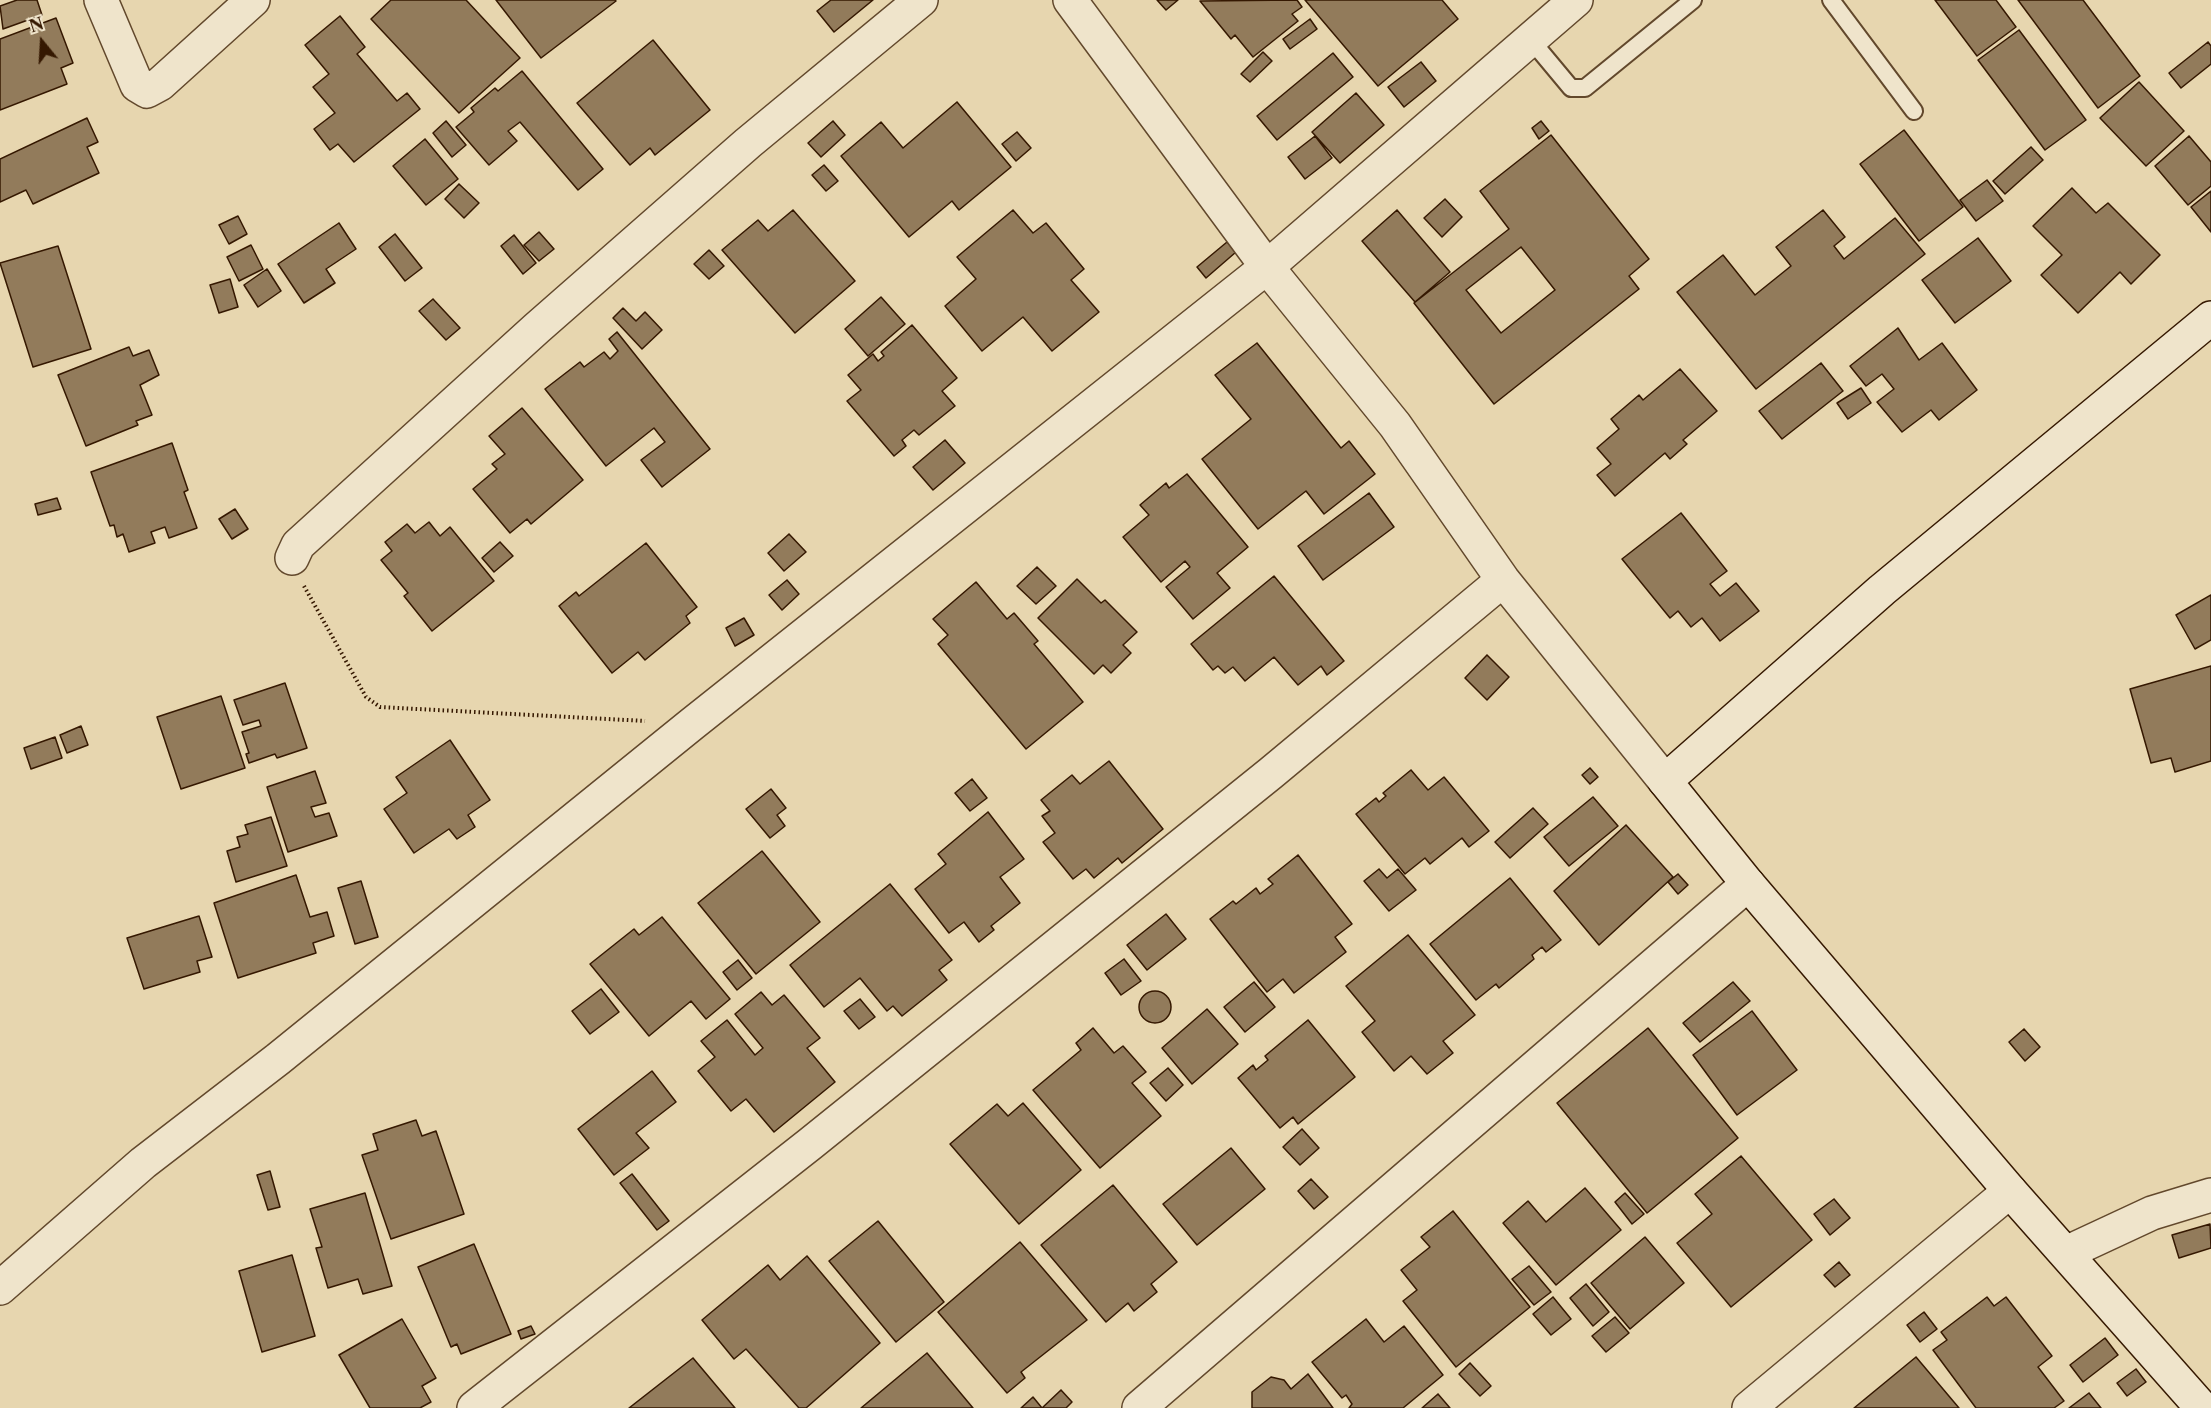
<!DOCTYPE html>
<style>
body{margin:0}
#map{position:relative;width:2211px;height:1408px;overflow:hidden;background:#e7d6af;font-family:"Libre Caslon Text",serif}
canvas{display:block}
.north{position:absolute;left:12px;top:12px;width:60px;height:60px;-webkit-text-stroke:4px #efe4cb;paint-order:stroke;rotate:342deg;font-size:16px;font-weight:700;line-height:24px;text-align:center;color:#351801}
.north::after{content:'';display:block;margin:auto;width:21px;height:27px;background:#351801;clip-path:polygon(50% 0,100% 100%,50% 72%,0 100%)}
</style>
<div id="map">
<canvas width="2211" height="1408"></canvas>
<div class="north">N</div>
</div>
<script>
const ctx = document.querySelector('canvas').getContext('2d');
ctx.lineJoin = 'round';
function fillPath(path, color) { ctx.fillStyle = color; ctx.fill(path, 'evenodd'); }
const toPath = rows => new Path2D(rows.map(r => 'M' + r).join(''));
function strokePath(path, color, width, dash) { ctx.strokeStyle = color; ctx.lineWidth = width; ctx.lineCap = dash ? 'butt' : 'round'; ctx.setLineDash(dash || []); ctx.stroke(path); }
const building = toPath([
 [17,0,37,0,42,15,3,29,0,6,17,0],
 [391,0,466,0,520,58,459,113,371,19,391,0],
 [496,0,615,0,616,1,541,58,496,0],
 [831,0,873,0,834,32,817,11,831,0],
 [1157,0,1178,0,1166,10,1157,0],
 [1297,0,1302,7,1292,14,1298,21,1253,57,1235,35,1231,39,1200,1,1297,0],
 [1305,0,1442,0,1458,19,1378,86,1305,0],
 [1935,0,1996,0,2016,27,1977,56,1935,0],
 [2018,0,2083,0,2140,76,2098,108,2018,0],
 [340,16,365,47,357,54,397,101,407,93,420,109,354,162,338,144,330,150,314,129,335,113,313,87,329,74,305,45,340,16],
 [56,18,73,63,61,68,67,84,0,110,0,39,56,18],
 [1310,19,1317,29,1290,49,1283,39,1310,19],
 [2019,30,2086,120,2045,150,1978,60,2019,30],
 [653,40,710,110,655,155,650,148,630,165,577,103,653,40],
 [2208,42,2211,46,2211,64,2181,88,2169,73,2208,42],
 [1263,52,1272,61,1250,82,1241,74,1263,52],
 [1333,53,1353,77,1277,140,1257,116,1333,53],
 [1421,62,1436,81,1404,107,1388,87,1421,62],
 [522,71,603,169,578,190,520,122,508,131,517,141,489,165,456,127,474,112,471,108,495,88,498,91,522,71],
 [2139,82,2184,131,2146,166,2100,118,2139,82],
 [1356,93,1384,125,1340,163,1312,132,1356,93],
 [957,102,1011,167,959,210,952,201,909,237,841,156,881,122,903,148,957,102],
 [87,118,98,142,87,147,99,173,33,204,26,190,0,202,0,159,87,118],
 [446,121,466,145,452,157,433,133,446,121],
 [833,121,845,135,821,157,808,143,833,121],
 [1541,121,1549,131,1539,139,1532,128,1541,121],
 [1904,130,1963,207,1919,241,1860,164,1904,130],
 [1017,132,1031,148,1016,161,1002,144,1017,132],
 [1551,135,1649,259,1629,276,1639,289,1494,404,1414,303,1509,229,1480,191,1551,135],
 [1521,247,1555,290,1501,333,1466,290,1521,247],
 [1315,136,1332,158,1305,179,1288,157,1315,136],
 [2189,136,2211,162,2211,186,2188,205,2155,166,2189,136],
 [425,139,458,179,426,205,393,166,425,139],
 [2031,147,2043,160,2005,194,1993,181,2031,147],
 [824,165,838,181,826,191,812,175,824,165],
 [1987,180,2003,201,1976,221,1960,200,1987,180],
 [459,184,479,203,464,218,445,199,459,184],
 [2072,188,2096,213,2108,203,2160,255,2131,284,2120,272,2078,313,2041,275,2062,255,2033,226,2072,188],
 [2211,191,2211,232,2191,207,2211,191],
 [1445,199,1462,217,1442,237,1424,218,1445,199],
 [793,210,855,281,795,333,722,250,758,220,768,231,793,210],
 [1013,210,1033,233,1046,223,1084,269,1071,280,1099,312,1052,351,1023,317,982,351,945,306,976,279,957,257,1013,210],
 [1397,210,1450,272,1415,302,1362,241,1397,210],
 [1823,210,1845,237,1834,246,1844,259,1895,218,1925,254,1756,389,1677,292,1723,255,1755,295,1791,266,1776,247,1823,210],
 [238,216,247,234,229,244,219,225,238,216],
 [339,223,356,249,326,269,335,283,304,303,278,264,339,223],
 [539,232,554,249,539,261,524,245,539,232],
 [395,234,422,268,405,281,379,247,395,234],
 [514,235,536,263,523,274,501,246,514,235],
 [1978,238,2011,281,1955,323,1922,280,1978,238],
 [1227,242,1236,252,1206,278,1197,267,1227,242],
 [251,245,263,269,239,281,227,257,251,245],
 [58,246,91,349,33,367,0,263,58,246],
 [709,250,724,266,709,279,694,264,709,250],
 [267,269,281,291,258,307,244,285,267,269],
 [230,279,238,307,219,313,210,285,230,279],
 [881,297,905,324,868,356,845,329,881,297],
 [433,299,460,328,446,340,419,311,433,299],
 [623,308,636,321,645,312,662,330,642,349,613,318,623,308],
 [912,325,957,378,942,391,955,406,919,435,914,430,902,440,906,446,894,456,847,401,861,390,848,375,873,354,878,361,884,356,881,352,912,325],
 [1898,328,1919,360,1942,343,1977,390,1939,420,1931,410,1902,432,1877,402,1894,389,1882,374,1866,386,1850,366,1898,328],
 [617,332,710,449,662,487,641,460,665,442,654,428,606,466,545,389,580,362,584,367,604,352,610,359,618,351,609,339,617,332],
 [1257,343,1341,448,1349,441,1375,474,1324,514,1306,491,1258,529,1202,459,1251,419,1215,375,1257,343],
 [129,347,133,356,149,350,159,375,140,385,152,415,136,421,138,425,86,446,58,375,129,347],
 [1821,363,1843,391,1782,439,1759,411,1821,363],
 [1680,369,1717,411,1683,440,1687,444,1670,459,1665,453,1615,496,1597,475,1611,464,1597,448,1619,429,1611,419,1639,395,1643,400,1680,369],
 [1861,388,1871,403,1848,419,1837,403,1861,388],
 [522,408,583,480,531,524,527,519,510,533,473,489,497,469,492,464,505,454,489,436,522,408],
 [945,440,965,463,933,490,913,467,945,440],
 [172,443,188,490,184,492,197,528,169,538,165,527,151,532,155,543,129,552,123,534,117,537,114,525,110,526,91,472,172,443],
 [1187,474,1248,547,1217,573,1230,588,1193,619,1166,587,1190,567,1185,561,1161,582,1123,537,1149,515,1140,505,1166,483,1169,488,1187,474],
 [1369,493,1394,527,1323,580,1298,546,1369,493],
 [57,498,61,509,38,515,35,504,57,498],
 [235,509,248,529,232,539,219,519,235,509],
 [1681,513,1727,571,1710,584,1720,596,1736,583,1759,611,1720,641,1702,618,1691,627,1678,611,1670,618,1622,559,1681,513],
 [429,522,440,536,450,527,494,581,432,631,404,596,408,593,381,560,392,551,385,542,407,524,415,533,429,522],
 [789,534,806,552,784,571,768,553,789,534],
 [500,542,513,556,494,572,482,558,500,542],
 [646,543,697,607,686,616,690,623,645,660,638,652,612,673,559,606,576,592,579,596,646,543],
 [1037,567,1056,586,1036,604,1017,586,1037,567],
 [1274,576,1344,661,1327,675,1321,666,1298,685,1274,657,1245,681,1233,667,1225,673,1218,666,1213,670,1191,644,1274,576],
 [1077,579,1101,603,1105,600,1137,632,1123,645,1131,653,1111,673,1103,665,1094,674,1038,618,1077,579],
 [787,580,799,594,782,610,769,595,787,580],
 [976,582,1007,619,1014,613,1038,641,1034,644,1083,702,1026,749,938,644,948,635,933,619,976,582],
 [2211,595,2211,640,2195,649,2176,615,2211,595],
 [744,618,754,635,735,646,726,628,744,618],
 [1487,655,1509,677,1487,700,1465,678,1487,655],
 [2211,666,2211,761,2175,772,2171,758,2151,763,2130,689,2211,666],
 [285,683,307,748,277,758,275,754,249,763,246,754,249,753,242,732,261,726,259,720,243,725,234,700,285,683],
 [221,696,245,768,181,789,157,717,221,696],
 [81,726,88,745,67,753,60,735,81,726],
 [55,737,62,758,31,769,24,748,55,737],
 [450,740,490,800,468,815,475,827,457,839,449,829,414,853,384,809,407,793,396,777,450,740],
 [1109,761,1163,829,1122,863,1118,858,1094,878,1086,869,1073,879,1043,842,1055,833,1042,816,1050,811,1041,800,1072,775,1080,784,1109,761],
 [1590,768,1598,777,1590,784,1582,775,1590,768],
 [1411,770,1428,790,1444,777,1489,831,1469,847,1462,838,1430,864,1425,858,1405,874,1356,814,1376,798,1379,802,1386,796,1383,793,1411,770],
 [315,771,326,803,311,807,315,817,329,813,337,836,288,852,267,787,315,771],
 [972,779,987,798,970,811,955,793,972,779],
 [771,789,786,808,777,815,785,826,770,838,746,809,771,789],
 [1593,797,1618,826,1569,866,1544,837,1593,797],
 [1533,808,1548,824,1510,858,1495,842,1533,808],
 [988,812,1024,859,1000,877,1020,903,991,926,994,930,979,942,964,922,949,933,915,889,946,864,938,854,988,812],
 [271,817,287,866,236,882,227,851,240,847,237,837,248,834,245,825,271,817],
 [1626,825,1673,877,1599,945,1554,891,1626,825],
 [762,851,820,922,756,974,698,903,762,851],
 [1298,855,1352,924,1335,937,1346,952,1294,993,1283,979,1267,992,1210,919,1233,901,1236,904,1256,888,1260,894,1273,884,1268,879,1298,855],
 [1379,869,1387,878,1398,869,1416,890,1389,911,1364,881,1379,869],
 [1678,874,1688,885,1678,894,1668,882,1678,874],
 [296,875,310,917,327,912,334,936,313,943,316,953,238,978,214,903,296,875],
 [1510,878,1561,940,1546,952,1542,947,1532,955,1534,959,1499,988,1496,984,1476,1000,1430,944,1510,878],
 [361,881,378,937,355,944,338,888,361,881],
 [890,884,952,960,939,970,947,980,902,1016,893,1006,887,1011,860,978,824,1007,790,965,890,884],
 [1166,914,1186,939,1147,970,1127,945,1166,914],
 [199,916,212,957,197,961,200,972,144,989,127,938,199,916],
 [662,917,730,999,706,1019,691,1001,649,1036,590,964,634,929,639,935,662,917],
 [1408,935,1475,1015,1443,1041,1453,1053,1427,1074,1411,1056,1394,1071,1362,1032,1375,1021,1346,986,1408,935],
 [1124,959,1141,981,1121,995,1105,973,1124,959],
 [738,960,752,978,737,990,723,972,738,960],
 [1254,982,1275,1007,1245,1032,1224,1007,1254,982],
 [1733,982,1750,1001,1700,1042,1683,1023,1733,982],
 [601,989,619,1012,590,1034,572,1011,601,989],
 '1139 1007a16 16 0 1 1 32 0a16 16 0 1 1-32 0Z',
 [761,992,772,1005,784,995,820,1038,807,1048,835,1082,774,1132,746,1099,731,1111,698,1071,715,1057,701,1041,727,1020,755,1055,763,1048,735,1014,761,992],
 [860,999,875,1017,859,1029,844,1011,860,999],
 [1207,1009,1238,1044,1192,1084,1162,1048,1207,1009],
 [1752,1011,1797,1070,1737,1115,1693,1055,1752,1011],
 [1308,1020,1355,1077,1298,1124,1293,1117,1280,1128,1238,1078,1253,1065,1256,1070,1268,1060,1265,1056,1308,1020],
 [1093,1028,1114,1053,1123,1046,1146,1072,1132,1083,1161,1116,1100,1168,1033,1090,1081,1050,1076,1043,1093,1028],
 [1648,1028,1738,1138,1647,1213,1557,1103,1648,1028],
 [2024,1029,2040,1047,2025,1061,2009,1042,2024,1029],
 [1168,1068,1183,1085,1166,1101,1150,1083,1168,1068],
 [652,1071,676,1102,636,1133,649,1148,614,1175,578,1129,652,1071],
 [1023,1103,1081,1170,1019,1224,950,1144,997,1104,1008,1116,1023,1103],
 [416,1120,422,1136,436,1131,464,1214,391,1239,362,1155,378,1150,373,1134,416,1120],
 [1302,1129,1319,1148,1300,1165,1283,1147,1302,1129],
 [1231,1148,1265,1189,1197,1245,1163,1204,1231,1148],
 [1741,1156,1812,1240,1731,1307,1677,1243,1712,1214,1695,1194,1741,1156],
 [270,1171,280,1207,268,1210,257,1175,270,1171],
 [632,1174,669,1221,657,1230,620,1183,632,1174],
 [1311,1179,1328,1197,1314,1209,1298,1191,1311,1179],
 [1113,1185,1177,1262,1151,1284,1157,1292,1134,1311,1128,1303,1106,1322,1041,1245,1113,1185],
 [1585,1188,1621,1230,1556,1285,1503,1223,1528,1201,1546,1222,1585,1188],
 [365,1193,392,1286,363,1294,358,1279,328,1288,316,1248,322,1247,310,1209,365,1193],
 [1625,1193,1644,1214,1632,1224,1615,1202,1625,1193],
 [1834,1199,1850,1218,1830,1235,1814,1214,1834,1199],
 [1453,1211,1530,1307,1456,1367,1403,1301,1417,1290,1401,1270,1430,1247,1421,1237,1453,1211],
 [878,1221,944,1302,896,1342,829,1261,878,1221],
 [2210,1224,2211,1248,2179,1258,2172,1235,2210,1224],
 [1645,1237,1684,1283,1630,1329,1591,1283,1645,1237],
 [1020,1242,1087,1320,1021,1372,1025,1378,1007,1393,938,1312,1020,1242],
 [474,1244,511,1334,461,1354,457,1344,451,1347,418,1267,474,1244],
 [292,1255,315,1336,262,1352,239,1271,292,1255],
 [807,1256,880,1343,806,1408,799,1408,746,1349,734,1359,702,1320,768,1265,780,1280,807,1256],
 [1839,1262,1850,1275,1835,1287,1824,1275,1839,1262],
 [1529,1266,1551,1292,1534,1305,1512,1279,1529,1266],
 [1586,1284,1609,1312,1593,1326,1570,1298,1586,1284],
 [1553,1297,1571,1319,1551,1335,1533,1314,1553,1297],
 [1987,1297,1994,1306,2006,1297,2052,1356,2038,1367,2064,1401,2054,1408,1976,1408,1933,1350,1947,1340,1941,1332,1987,1297],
 [1924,1312,1937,1329,1920,1342,1907,1325,1924,1312],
 [1615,1317,1629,1333,1606,1352,1592,1336,1615,1317],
 [402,1319,436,1378,422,1386,431,1402,420,1408,370,1408,339,1355,402,1319],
 [1366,1319,1384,1342,1404,1326,1443,1375,1403,1408,1349,1408,1352,1404,1346,1395,1342,1398,1312,1362,1366,1319],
 [531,1326,535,1334,521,1339,518,1331,531,1326],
 [2105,1338,2118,1355,2083,1382,2070,1365,2105,1338],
 [927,1353,973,1408,861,1408,927,1353],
 [1916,1357,1959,1408,1854,1408,1916,1357],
 [693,1358,735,1408,629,1408,693,1358],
 [1470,1363,1491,1386,1480,1396,1459,1374,1470,1363],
 [2136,1369,2146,1382,2127,1396,2117,1383,2136,1369],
 [1308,1374,1333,1408,1252,1408,1252,1392,1271,1377,1284,1380,1291,1389,1308,1374],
 [1061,1390,1072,1402,1066,1408,1021,1408,1033,1397,1042,1408,1061,1390],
 [2089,1393,2101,1408,2069,1408,2089,1393],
 [1438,1394,1450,1408,1422,1408,1438,1394]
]);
const path = toPath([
 [304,586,366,697,380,707,645,721]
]);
const lane = toPath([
 [1831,0,1914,111],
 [1531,40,1571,88,1585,88,1693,0]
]);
const street = toPath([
 [101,0,137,85,147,91,160,84,253,0],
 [1070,0,1267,267,1395,425,1503,580,1665,781],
 [292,558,298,545,537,328,748,143,921,0],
 [2066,1253,2152,1213,2211,1195],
 [0,1288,143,1163,278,1059,692,724,1267,267,1576,0],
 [474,1408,810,1144,1271,773,1503,580],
 [1139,1408,1748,884],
 [1749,1408,2010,1191]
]);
const secondary = toPath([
 [2202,1408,2010,1191,1748,884,1665,781,1882,590,2211,318]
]);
fillPath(building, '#927b5b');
strokePath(building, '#351801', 1.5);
strokePath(lane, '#62482c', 20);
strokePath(street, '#62482c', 36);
strokePath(secondary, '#351801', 36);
strokePath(path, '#351801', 4, [1.5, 3]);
strokePath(lane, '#efe4cb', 16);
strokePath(street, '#efe4cb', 33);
strokePath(secondary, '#efe4cb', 33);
</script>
